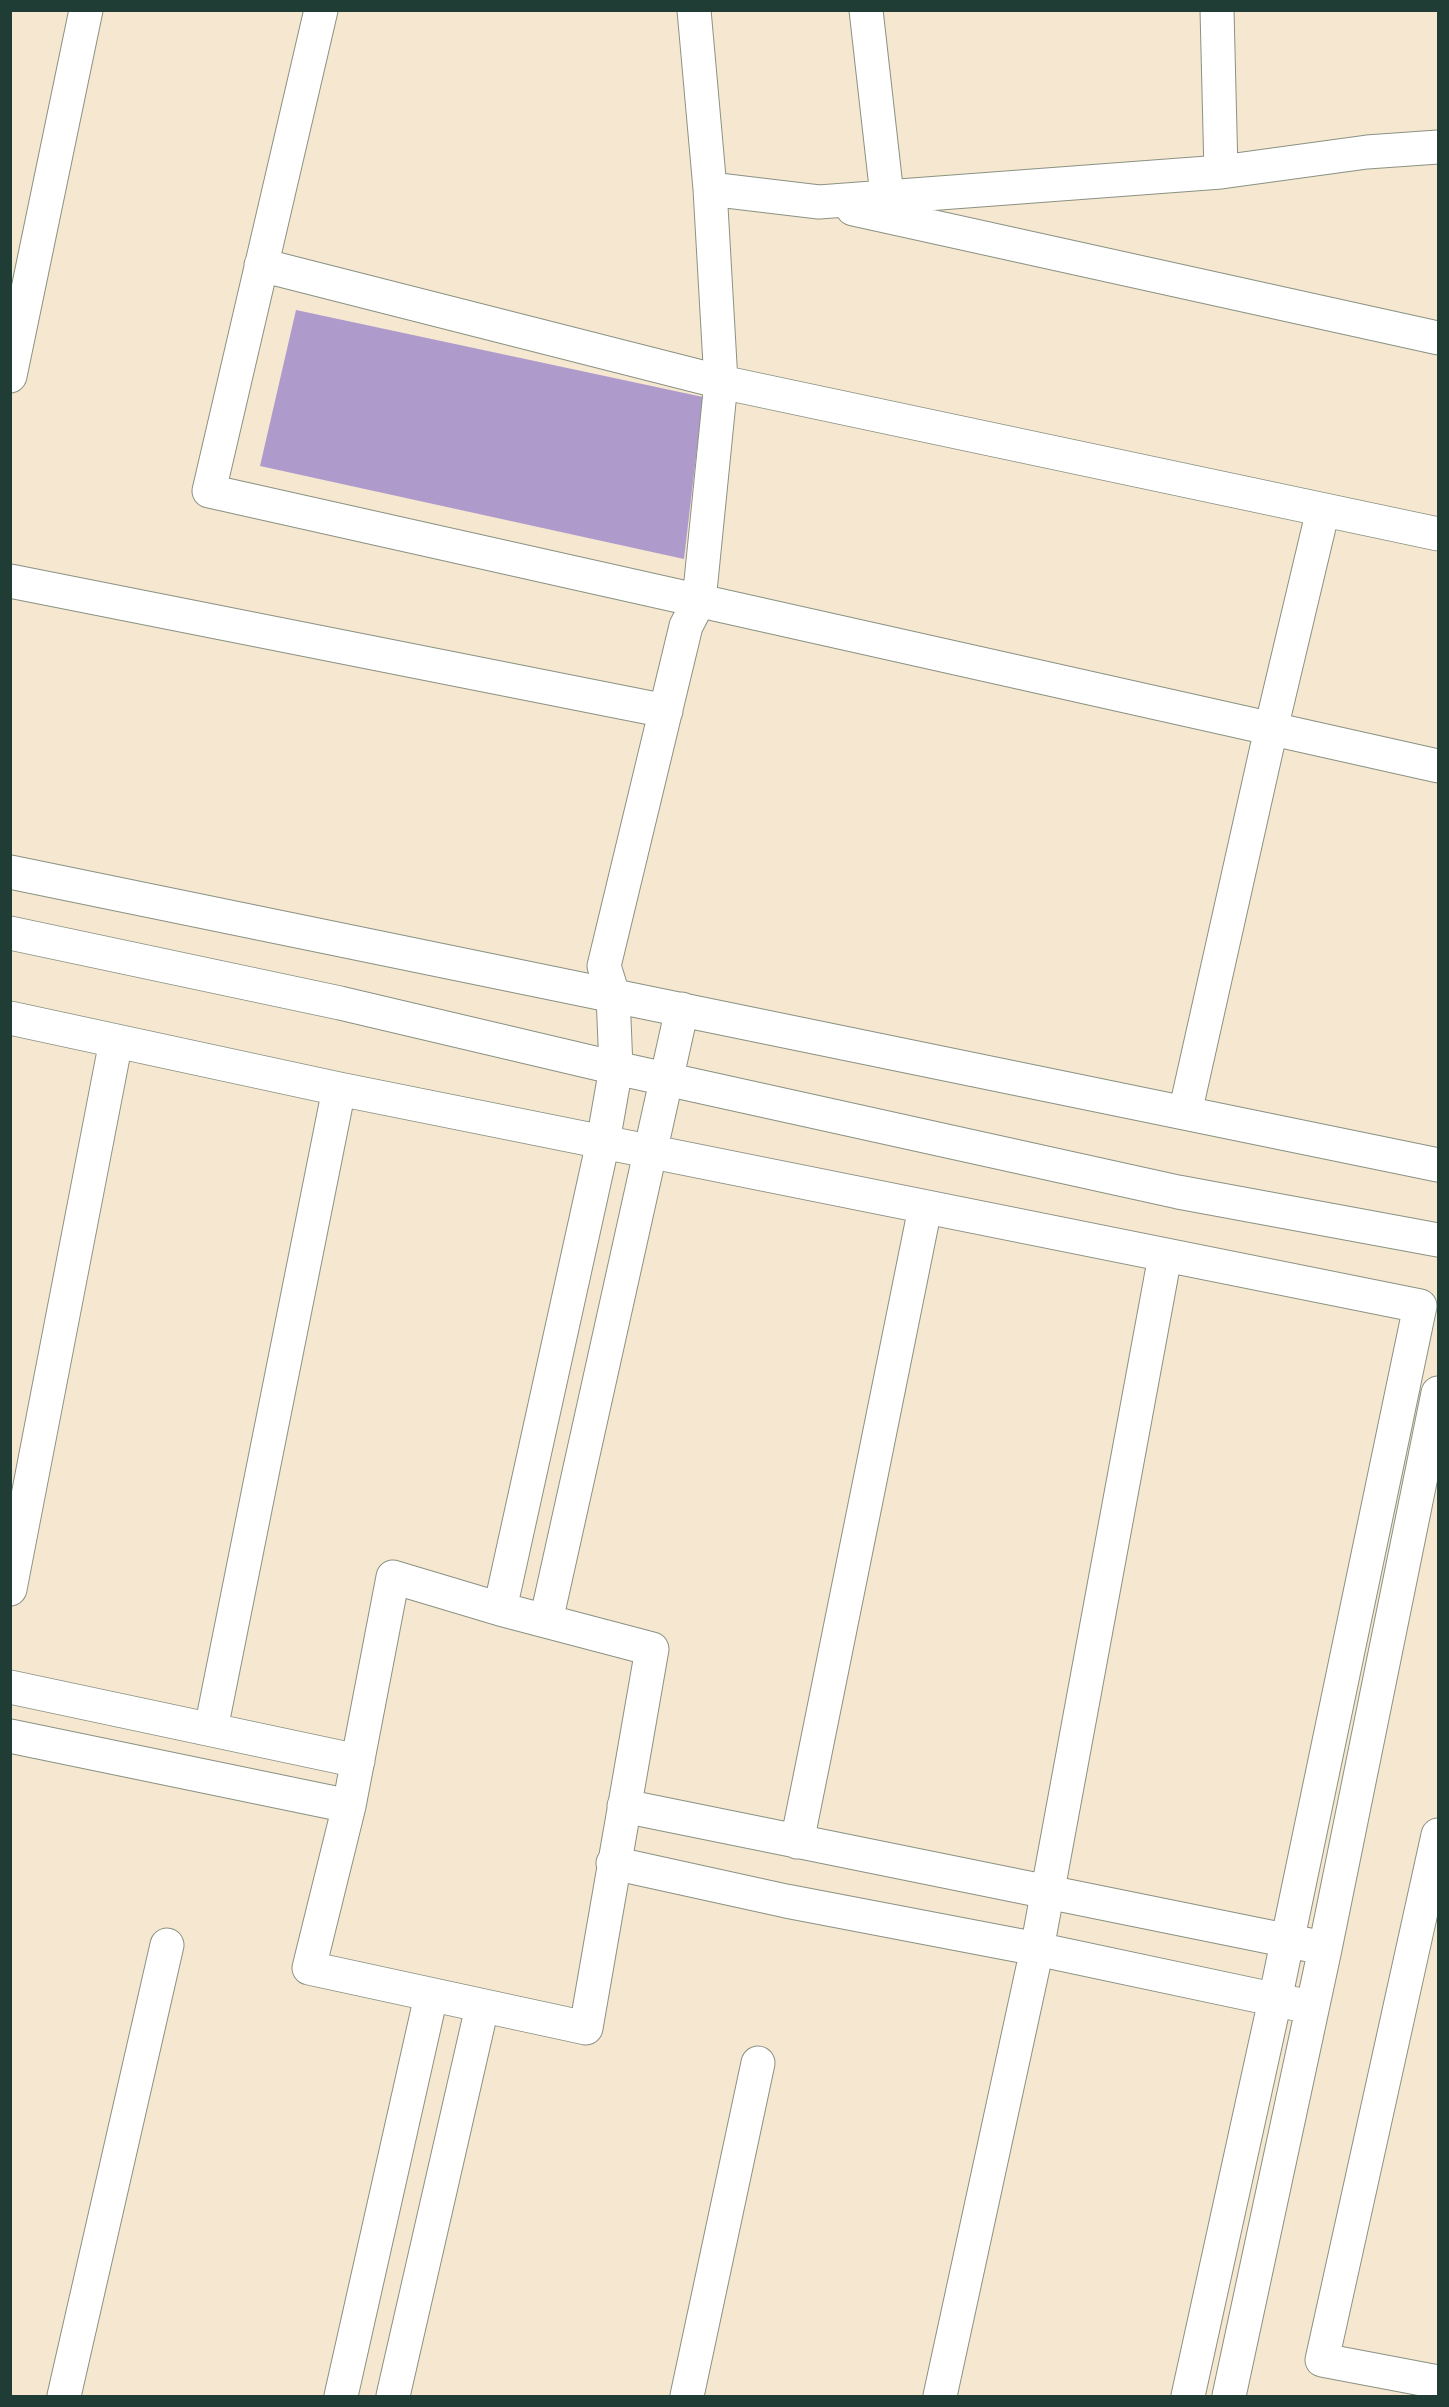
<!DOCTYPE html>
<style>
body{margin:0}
#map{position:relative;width:1449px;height:2407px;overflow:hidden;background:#f6e7d1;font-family:"IM FELL French Canon",serif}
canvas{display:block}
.frame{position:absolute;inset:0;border:12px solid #1f3d34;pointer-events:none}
</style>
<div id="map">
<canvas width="1449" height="2407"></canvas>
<div class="frame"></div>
</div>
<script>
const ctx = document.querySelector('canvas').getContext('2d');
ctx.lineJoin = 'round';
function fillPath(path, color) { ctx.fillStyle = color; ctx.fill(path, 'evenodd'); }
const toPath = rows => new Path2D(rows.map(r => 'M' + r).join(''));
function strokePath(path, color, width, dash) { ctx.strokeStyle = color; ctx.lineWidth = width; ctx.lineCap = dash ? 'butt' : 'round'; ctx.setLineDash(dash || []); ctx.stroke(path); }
const building = toPath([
 [296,310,703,397,684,559,260,466]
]);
const minor = toPath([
 [321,10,209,491,1438,766],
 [866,10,887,196],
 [1217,10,1221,172],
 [710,189,819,202,1221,172,1367,152,1438,147],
 [853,209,1438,338],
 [261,265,721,382,1438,534],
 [10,376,86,10],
 [10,581,666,711],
 [10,872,1438,1165],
 [10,933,340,1003,616,1068,1178,1192,1438,1240],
 [10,1018,339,1089,1420,1306,1275,2000,1188,2396],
 [1185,1113,1271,729,1323,510],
 [393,1577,500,1609,652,1649,586,2028,309,1968,349,1806,393,1577],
 [10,1589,116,1041],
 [500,1609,603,1142,616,1068,613,995,604,966,686,626,699,601,721,382,710,189,694,10],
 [546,1621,682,1009],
 [10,1687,358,1761],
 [211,1729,339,1089],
 [10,1736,349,1806],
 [624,1806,1309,1945],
 [1438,1835,1322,2360,1438,2382],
 [797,1842,925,1208],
 [613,1863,786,1901,1037,1949,1296,2004],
 [64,2396,167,1945],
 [341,2396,431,1996],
 [393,2396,482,2007],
 [687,2396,758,2063],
 [940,2396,1037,1949,1165,1256],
 [1229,2396,1325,1949,1438,1393]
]);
fillPath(building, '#ae9bcb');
strokePath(minor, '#8a9282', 35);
strokePath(minor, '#fff', 33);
</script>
